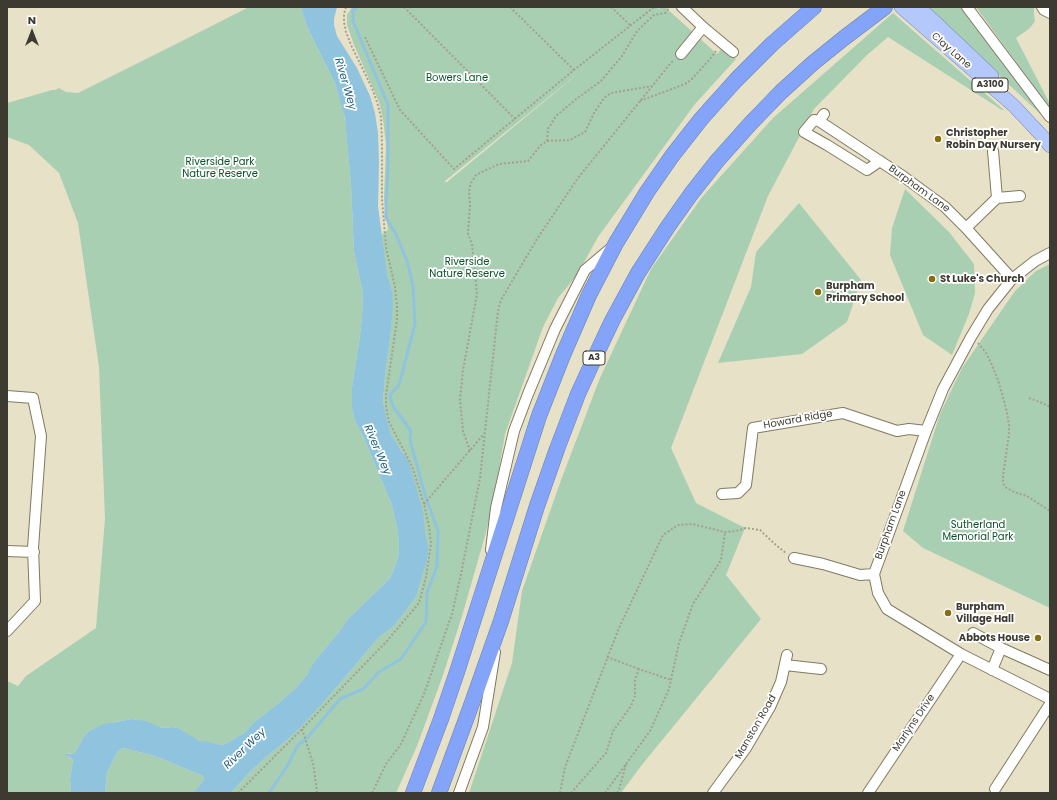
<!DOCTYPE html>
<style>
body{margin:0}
#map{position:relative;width:1057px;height:800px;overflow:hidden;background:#e7e1c7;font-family:Poppins,sans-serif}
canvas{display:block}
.frame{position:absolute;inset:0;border:8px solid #3d3b31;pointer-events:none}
.north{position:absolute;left:12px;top:12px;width:40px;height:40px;-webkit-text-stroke:3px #fff;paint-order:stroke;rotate:0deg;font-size:11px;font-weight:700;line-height:16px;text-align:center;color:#3d3b31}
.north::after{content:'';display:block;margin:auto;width:14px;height:18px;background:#3d3b31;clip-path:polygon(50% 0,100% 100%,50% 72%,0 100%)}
</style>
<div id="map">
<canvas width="1057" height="800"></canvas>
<div class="frame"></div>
<div class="north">N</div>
</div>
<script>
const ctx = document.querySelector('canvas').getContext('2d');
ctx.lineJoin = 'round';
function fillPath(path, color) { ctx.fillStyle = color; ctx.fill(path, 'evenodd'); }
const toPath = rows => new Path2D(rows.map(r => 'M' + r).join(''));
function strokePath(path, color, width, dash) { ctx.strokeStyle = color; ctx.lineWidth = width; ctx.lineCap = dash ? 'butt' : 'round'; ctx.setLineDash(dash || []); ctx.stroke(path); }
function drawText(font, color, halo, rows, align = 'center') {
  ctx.font = font + ' Poppins,sans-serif'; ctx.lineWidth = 3.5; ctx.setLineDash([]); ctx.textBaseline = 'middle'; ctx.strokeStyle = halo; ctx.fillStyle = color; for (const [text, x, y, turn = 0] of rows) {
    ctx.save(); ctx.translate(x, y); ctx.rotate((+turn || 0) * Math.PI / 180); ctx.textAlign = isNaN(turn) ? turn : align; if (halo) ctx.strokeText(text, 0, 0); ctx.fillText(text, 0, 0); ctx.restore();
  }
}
const green = toPath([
 [249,7,301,7,306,24,313,39,335,83,343,108,346,126,351,186,354,252,363,294,362,317,360,335,352,387,352,409,355,421,363,436,392,505,398,533,399,551,397,561,392,574,390,578,348,619,338,633,314,662,309,670,308,674,305,677,295,689,275,706,254,722,244,733,225,744,221,745,208,743,193,738,178,728,173,727,162,728,139,720,132,719,114,722,95,728,89,731,85,735,74,754,66,753,66,754,73,760,70,779,71,793,7,793,7,681,18,686,26,676,96,628,105,519,99,367,78,223,59,173,29,145,7,137,7,103,52,90,55,90,59,88,66,92,78,93,178,43],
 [352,7,660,7,657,10,662,7,665,7,717,54,722,48,736,59,695,104,598,237,577,275,558,298,543,327,505,434,495,493,485,536,462,616,442,678,417,746,396,793,231,793,248,774,266,757,287,740,300,728,324,702,379,637,393,627,408,608,416,597,427,561,429,550,425,531,403,452,395,442,391,435,383,402,385,376,391,331,392,290,387,274,381,235,388,230,384,198,386,145,383,119,379,102,354,45,347,25,347,15],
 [586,67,447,182,445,182,445,181],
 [926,7,962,7,1050,123],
 [976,7,1034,7,1034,14,1035,21,1030,28,1016,38,1050,104,1050,109],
 [893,13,1004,110,1002,110,888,37,867,55,814,109,768,196,671,448,696,503,745,528,726,575,761,619,641,766,621,793,469,793,512,663,522,591,561,480,600,378,651,269,702,197,773,118],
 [905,189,949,232,974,264,975,293,969,314,952,355,923,335,890,255,892,228],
 [799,203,861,280,847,322,802,354,718,363,751,287,756,252],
 [1050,264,1050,608,923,548,903,531,940,414,962,368,1015,291,1036,271],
 [123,748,155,756,203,776,204,778,204,780,193,793,105,793,107,773,118,751]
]);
const water = toPath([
 [301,7,337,7,334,19,334,25,337,36,357,68,370,96,375,113,378,133,379,163,378,206,387,274,392,290,393,306,391,331,385,376,383,402,391,435,409,462,423,511,425,531,429,549,427,561,416,597,408,608,393,627,379,637,324,702,300,728,287,740,266,757,248,774,231,793,193,793,204,780,204,778,203,776,155,756,123,748,118,751,107,773,105,793,71,793,70,779,73,760,70,757,65,755,67,753,70,754,74,754,85,735,89,731,95,728,104,724,132,719,146,721,162,728,173,727,178,728,198,740,221,745,225,744,244,733,254,722,275,706,295,689,305,677,308,674,309,670,314,662,338,633,348,619,390,578,392,574,397,561,399,551,398,533,392,505,363,436,355,421,352,409,352,387,360,335,362,317,363,294,354,252,351,186,345,118,335,83,313,39,306,24]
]);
const stream = toPath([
 [269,793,288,765,298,745,306,739,340,699,363,689,379,672,401,659,426,622,427,593,437,566,438,531,425,495,410,440,411,431,392,405,390,395,399,385,415,324,413,287,408,264,396,234,386,218,386,203,388,170,388,105,353,21,353,10,358,7]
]);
const path = toPath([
 [404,7,515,119],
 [510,7,574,70],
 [611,7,630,25],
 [365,37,400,110,454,169,574,70,654,7],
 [640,101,685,84,691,80,710,59,716,51],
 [547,141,548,129,556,116,575,100,601,81,622,56,637,31,654,15,665,13,670,7],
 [978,343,986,353,992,365,998,380,1007,412,1009,425,1009,434,1003,476,1003,483,1005,487,1014,492,1027,496,1050,511],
 [1029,398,1042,403,1050,407],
 [470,451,463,431,460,400,463,370,477,294,472,244,468,234,470,205,469,191,471,183,476,175,486,170,499,164,528,161,541,145,547,141,570,140,585,132,594,113,604,98,611,93,652,86],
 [424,504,484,434],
 [607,657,639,669],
 [302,729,313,763,316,783,317,793],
 [238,793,302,729,386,642,419,603,426,577,431,544,429,526,424,504,412,466,389,422,386,407,386,395,397,320,397,306,395,287,386,247,382,199,382,143,381,117,377,102,372,88,351,45,346,32,344,22,344,14,346,7],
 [372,793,386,764,401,744,424,694,452,614,461,574,480,478,498,311,501,300,537,239,578,178,670,64,674,60],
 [560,793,565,767,619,628,663,535,678,525,692,524,725,532,736,531,746,528,760,530,777,546,786,553],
 [571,793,606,753,613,731,631,706,635,696,635,680,639,669,671,680],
 [605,793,650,731,669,689,679,643,693,604,721,560,725,532],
 [617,793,619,790,626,764]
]);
const minor = toPath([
 [682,7,703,27,733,52],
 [967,7,1050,117],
 [1042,7,1044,10,1050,13],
 [681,54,703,27],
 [824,114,819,121,904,177,945,207,966,228,1012,279],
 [819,121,814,120,804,132,827,145,867,170,880,161],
 [997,198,1020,196],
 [966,228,997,198,993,151],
 [1050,253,1035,261,1012,279,988,309,971,337,943,389,926,431,874,574,878,593,887,609,961,654,1050,699],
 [7,396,33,398,41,436,33,548,35,601,7,631],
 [722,494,738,493,746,485,753,428,843,413,897,431,909,429,926,431],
 [491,550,496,508,514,431,528,394,555,329,585,270,611,248],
 [7,551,34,552],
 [794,558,823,564,860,575,874,574],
 [973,633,1001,648,1050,670],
 [785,665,821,669],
 [992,670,1001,648],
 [995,789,1050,704],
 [459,793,483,727,495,652],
 [713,793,746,748,770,707,781,682,787,655],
 [868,793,961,654]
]);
const major = toPath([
 [901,7,1014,106,1043,137,1050,146],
 [918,7,934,21,992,76]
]);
const highway = toPath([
 [413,793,441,719,457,672,539,416,563,355,589,295,616,243,647,192,672,156,701,119,736,80,772,44,814,7],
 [439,793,472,703,501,621,537,506,557,449,578,394,595,357,612,321,638,273,667,228,691,194,717,161,750,124,781,92,813,63,844,38,885,7]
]);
const markers = [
 [938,139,4,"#866f0e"],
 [932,279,4,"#866f0e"],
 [818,292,4,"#866f0e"],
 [948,613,4,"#866f0e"],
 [1038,638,4,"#866f0e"]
];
const shields = [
 [990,85,36],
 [594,358,22]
];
const shieldNames = [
 ["A3100",990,85],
 ["A3",594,358]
];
const streetNames = [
 ["Clay Lane",951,51,41],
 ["Burpham Lane",919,189,36],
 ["Howard Ridge",798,420,-10],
 ["Burpham Lane",891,525,-70],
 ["Marlyns Drive",914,723,-56],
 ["Manston Road",756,727,-60]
];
const parkNames = [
 ["Bowers Lane",457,78],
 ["Riverside Park",220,162],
 ["Nature Reserve",220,174],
 ["Riverside",467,262],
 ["Nature Reserve",467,274],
 ["Sutherland",978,525],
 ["Memorial Park",978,537]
];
const poiNames = [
 ["Christopher",946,133],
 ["Robin Day Nursery",946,145],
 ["St Luke's Church",940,279],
 ["Burpham",826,286],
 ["Primary School",826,298],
 ["Burpham",956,607],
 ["Village Hall",956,619],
 ["Abbots House",1030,638,"right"]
];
const waterNames = [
 ["River Wey",345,84,74],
 ["River Wey",377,450,67],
 ["River Wey",245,749,-44]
];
fillPath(green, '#a9cfb2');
fillPath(water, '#90c4de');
strokePath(stream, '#90c4de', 3);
strokePath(minor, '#807a63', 12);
strokePath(major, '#6a7fb2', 14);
strokePath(highway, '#6a7fb2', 16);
strokePath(path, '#a4a08c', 2, [2, 2]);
strokePath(minor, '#fff', 10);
strokePath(major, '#b5c8fb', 13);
strokePath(highway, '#83a4f8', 15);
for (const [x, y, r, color] of markers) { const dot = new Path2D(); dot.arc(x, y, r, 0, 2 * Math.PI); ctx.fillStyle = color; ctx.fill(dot); strokePath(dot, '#fff', 1.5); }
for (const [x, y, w] of shields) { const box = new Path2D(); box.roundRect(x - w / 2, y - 7, w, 14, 3); ctx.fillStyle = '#fff'; ctx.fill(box); strokePath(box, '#3d3b31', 1); }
drawText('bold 9px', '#3d3b31', null, shieldNames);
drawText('10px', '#3d3b31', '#fff', streetNames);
drawText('10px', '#0a5229', '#fff', parkNames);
drawText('bold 10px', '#3d3b31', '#fff', poiNames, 'left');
drawText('italic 11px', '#205f7a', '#fff', waterNames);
</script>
